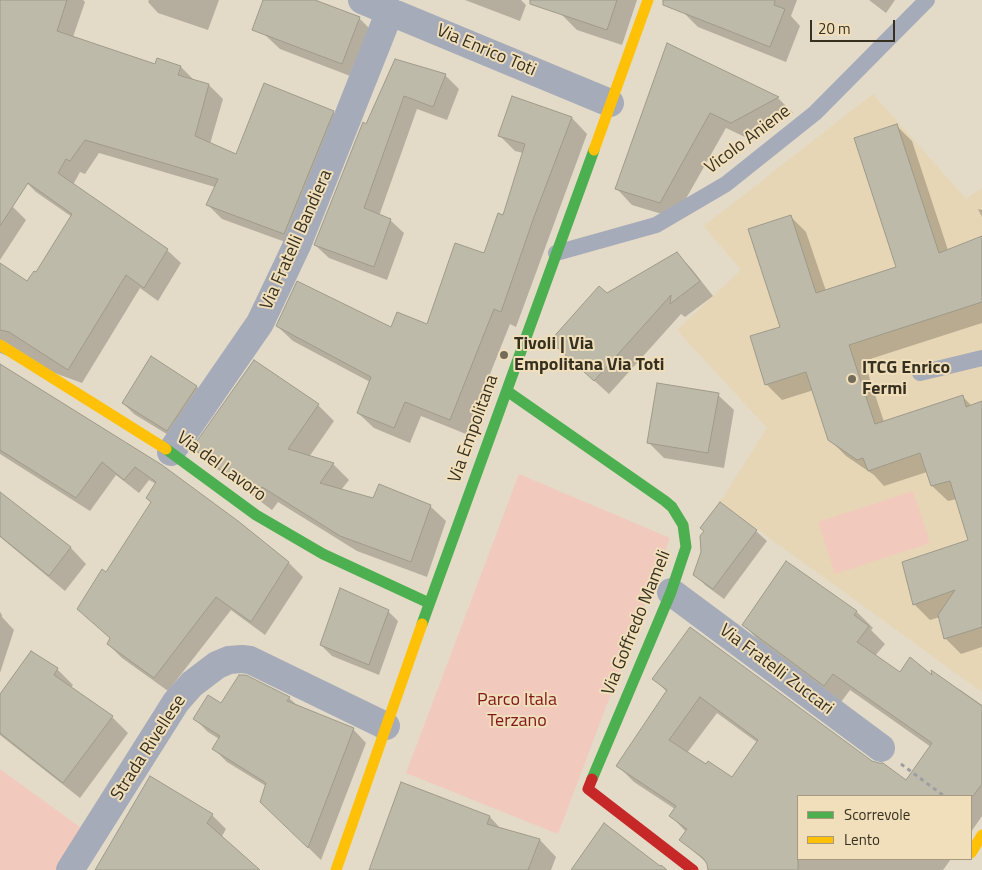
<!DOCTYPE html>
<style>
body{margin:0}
#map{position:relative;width:982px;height:870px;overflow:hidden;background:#e3dac7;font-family:"Titillium Web",sans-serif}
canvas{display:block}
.legend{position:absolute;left:797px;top:795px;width:175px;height:65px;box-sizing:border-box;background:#f0dfba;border:1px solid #a6997d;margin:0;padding:6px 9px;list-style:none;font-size:15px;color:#363021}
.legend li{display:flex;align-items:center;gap:10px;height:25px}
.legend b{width:25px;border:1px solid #a6997d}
.scale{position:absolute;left:810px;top:20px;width:85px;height:22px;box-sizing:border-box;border:2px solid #363021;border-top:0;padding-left:6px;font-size:15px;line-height:18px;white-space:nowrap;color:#363021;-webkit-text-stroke:4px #f0dfba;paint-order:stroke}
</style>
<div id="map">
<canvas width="982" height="870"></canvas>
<ul class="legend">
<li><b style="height:6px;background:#4caf50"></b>Scorrevole</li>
<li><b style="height:6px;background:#ffc107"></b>Lento</li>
</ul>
<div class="scale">20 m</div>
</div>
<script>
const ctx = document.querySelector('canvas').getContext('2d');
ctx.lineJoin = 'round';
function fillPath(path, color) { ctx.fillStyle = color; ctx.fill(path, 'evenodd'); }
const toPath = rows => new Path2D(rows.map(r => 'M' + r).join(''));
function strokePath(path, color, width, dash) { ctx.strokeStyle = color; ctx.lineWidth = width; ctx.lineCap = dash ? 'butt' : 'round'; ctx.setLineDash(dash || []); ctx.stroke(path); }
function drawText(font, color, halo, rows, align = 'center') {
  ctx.font = font + ' "Titillium Web",sans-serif'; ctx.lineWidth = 4; ctx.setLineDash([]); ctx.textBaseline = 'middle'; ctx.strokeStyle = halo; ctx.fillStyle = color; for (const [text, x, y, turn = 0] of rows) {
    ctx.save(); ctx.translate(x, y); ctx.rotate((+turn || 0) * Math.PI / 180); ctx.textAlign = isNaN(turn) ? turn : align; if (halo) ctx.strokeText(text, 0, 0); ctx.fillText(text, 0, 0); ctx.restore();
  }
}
const built = toPath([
 [873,94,966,199,982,188,982,692,720,502,767,428,677,330,741,270,704,226]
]);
const green = toPath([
 [519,474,670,538,558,834,406,773],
 [913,491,930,543,835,574,818,522],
 [0,769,84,830,59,870,0,870]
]);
const shadow = toPath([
 [0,0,83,0,85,2,73,37,156,66,158,60,181,67,195,81,209,85,223,99,210,144,237,156,333,112,347,126,299,247,222,219,208,205,215,187,99,153,85,174,80,172,73,185,167,250,181,263,158,301,140,288,82,383,0,353,0,265,28,283,36,273,72,217,36,192,22,178,0,145],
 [149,0,219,0,208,30,158,13,148,2],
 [295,0,311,0,359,18,375,34,358,79,280,49,264,34],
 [465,0,521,0,526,5,520,21],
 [566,0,637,0,622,45,577,30,561,14],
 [686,0,797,0,791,16,800,26,786,62,698,27,682,11],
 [869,0,895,0,886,13],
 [668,45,778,98,793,113,747,138,726,128,675,218,632,205,617,189],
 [395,60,445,75,459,89,447,120,417,109,379,216,390,220,404,233,387,280,329,258,315,245],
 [513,97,572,118,587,134,516,327,510,324,466,434,421,416,410,443,374,428,358,413,370,382,293,341,277,326,391,329,427,326,485,255,504,217,523,153,515,151,500,136],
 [897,126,912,141,948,250,982,237,982,323,864,361,884,422,963,397,972,406,982,403,982,647,961,654,945,638,940,617,930,620,915,605,903,562,969,541,957,499,948,501,932,486,927,472,884,486,874,475,846,456,829,439,814,390,782,400,766,384,782,328,791,217,806,232,826,291,898,268],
 [0,198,12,206,26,220,0,260],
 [978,209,982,210,982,217],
 [677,254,691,268,713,296,685,317,681,314,609,394,566,355],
 [152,358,197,387,207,398,178,441,134,414,123,403],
 [254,362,318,405,334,421,309,457,333,464,349,480,341,490,374,499,430,506,446,521,427,577,357,551,278,502,272,510,210,464,194,448],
 [0,365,238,522,289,563,303,577,265,635,231,610,168,691,122,658,108,644,111,639,79,609,107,573,152,503,156,484,149,480,139,493,116,475,90,511,0,454],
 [718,395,734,410,724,468,664,458,649,443],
 [0,494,71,548,86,564,65,591,0,537],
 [756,531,767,541,724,599,705,585,695,574,702,552],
 [388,611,398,621,379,675,332,656,321,645],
 [0,612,2,615,2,617,14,630,0,673],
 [857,612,873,628,871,630,885,644,875,656,900,674,935,678,960,692,959,689,982,705,982,816,971,832,971,796,798,796,798,859,951,859,943,870,709,870,709,865,681,840,686,832,670,815,675,809,634,782,618,766,667,692,654,679,871,762,907,781,931,747,850,690,841,702,760,642,744,625],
 [717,713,758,743,732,779,687,753],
 [31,652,57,669,73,685,71,688,112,717,128,733,80,798,0,735,0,696],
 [289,698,299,707,353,729,366,743,321,860,261,801,266,786,227,762,213,748,219,739,208,732,195,719,221,705],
 [212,815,226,829,221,838,258,870,96,870],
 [490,817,501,829,540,840,556,857,551,870,371,870]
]);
const building = toPath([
 [0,0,67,0,57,31,155,64,157,58,181,66,178,75,209,84,195,136,236,154,264,83,334,111,284,234,206,205,218,179,85,140,70,161,66,159,58,173,168,249,144,288,126,275,68,370,9,332,0,330,0,263,27,281,34,271,36,272,72,214,28,183,0,226,0,0],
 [263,0,315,0,360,17,342,64,252,30,263,0],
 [530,0,617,0,607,30,530,4,530,0],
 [663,0,775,0,774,5,785,9,770,47,663,5,663,0],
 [667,43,779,97,731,123,710,113,660,203,615,189,667,43],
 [395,59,446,74,433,107,404,96,364,208,391,219,374,267,314,245,363,122,366,124,395,59],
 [512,96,572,117,534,217,501,312,494,309,450,420,405,402,394,428,357,413,371,377,276,326,297,281,391,327,397,312,427,324,455,243,484,253,498,213,503,215,525,144,498,136,512,96],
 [897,124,939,253,982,236,982,302,849,345,875,424,963,395,966,407,982,401,982,627,944,639,938,615,955,590,913,605,902,562,968,540,950,481,931,486,920,453,868,471,863,458,857,460,828,440,806,372,765,385,750,336,780,327,748,229,791,215,816,293,896,267,854,138,897,124],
 [677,252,700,281,670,304,671,295,594,381,550,341,599,286,607,293,677,252],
 [151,356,197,386,167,431,122,403,151,356],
 [254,360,319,404,288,449,334,463,320,483,373,498,379,484,431,505,411,562,340,536,262,487,256,496,192,448,254,360],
 [0,364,162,465,238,521,289,562,251,622,216,597,154,678,107,644,110,638,77,609,102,569,106,572,151,502,146,498,156,482,135,467,124,480,102,462,76,498,0,450,0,364],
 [657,383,719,393,708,453,647,443,657,383],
 [0,492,71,547,49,576,0,536,0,492],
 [720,502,757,530,713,589,693,575,701,552,700,536,704,531,700,528,720,502],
 [786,561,857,611,854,615,869,626,857,642,900,672,910,657,932,675,931,670,982,706,982,784,973,796,798,796,798,870,708,870,707,864,703,858,679,840,687,829,669,816,676,806,616,766,667,690,652,679,690,627,872,761,879,763,883,763,906,780,932,743,833,674,824,686,742,625,786,561],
 [700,697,758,740,732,777,708,761,706,764,669,740,700,697],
 [340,588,389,610,369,665,320,645,340,588],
 [31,651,58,668,54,675,113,716,63,783,0,733,0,694,31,651],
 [239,675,246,675,290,697,287,701,354,728,308,848,260,802,266,783,212,749,220,736,193,719,208,695,221,703,239,675],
 [150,776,213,814,207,823,260,870,95,870,150,776],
 [401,782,490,816,487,824,540,839,528,870,369,870,401,782],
 [604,823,660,866,661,865,667,870,571,870,604,823]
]);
const path = toPath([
 [901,764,944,796]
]);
const lane = toPath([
 [556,253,656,225,726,184,815,113,927,0],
 [920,373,982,358]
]);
const street = toPath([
 [362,0,610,103],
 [171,452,260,323,297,245,390,11],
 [671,592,881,748],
 [70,870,176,702,192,684,217,665,229,660,242,659,250,660,386,726]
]);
const fast = toPath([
 [507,391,665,501,672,507,683,525,686,547,671,592,592,779],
 [166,449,256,515,323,554,429,603],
 [422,624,594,150]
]);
const slow = toPath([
 [594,150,648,0],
 [0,345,166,449],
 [971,853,982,835],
 [336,870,422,624]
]);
const jam = toPath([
 [592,779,588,789,693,870]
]);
const markers = [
 [504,355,5,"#736c5b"],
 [852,379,5,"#736c5b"]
];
const streetNames = [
 ["Via Enrico Toti",486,51,23],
 ["Vicolo Aniene",748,140,-37],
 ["Via Fratelli Bandiera",297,240,-66],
 ["Via Empolitana",474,429,-70],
 ["Via del Lavoro",221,467,36],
 ["Via Goffredo Mameli",637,623,-68],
 ["Via Fratelli Zuccari",776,670,37],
 ["Strada Rivellese",149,748,-57]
];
const poiNames = [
 ["Tivoli | Via",514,345],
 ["Empolitana Via Toti",514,366],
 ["ITCG Enrico",862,369],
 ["Fermi",862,390]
];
const parkNames = [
 ["Parco Itala",517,701],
 ["Terzano",517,722]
];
fillPath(built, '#e6d6b5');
fillPath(green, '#f2cabd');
fillPath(shadow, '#0003');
fillPath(building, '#bebaaa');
strokePath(building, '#9e9a8a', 1);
strokePath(path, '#9c9ea2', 3, [4, 4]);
strokePath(lane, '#a5abb9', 16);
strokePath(street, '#a5abb9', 28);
strokePath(fast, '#4caf50', 11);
strokePath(slow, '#ffc107', 11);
strokePath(jam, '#c62828', 11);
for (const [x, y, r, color] of markers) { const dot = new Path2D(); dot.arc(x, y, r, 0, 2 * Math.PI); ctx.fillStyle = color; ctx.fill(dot); strokePath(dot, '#f0dfba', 2); }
drawText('18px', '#363021', '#f0dfba', streetNames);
drawText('bold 18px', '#363021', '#f0dfba', poiNames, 'left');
drawText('18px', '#81171b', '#f0dfba', parkNames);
</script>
